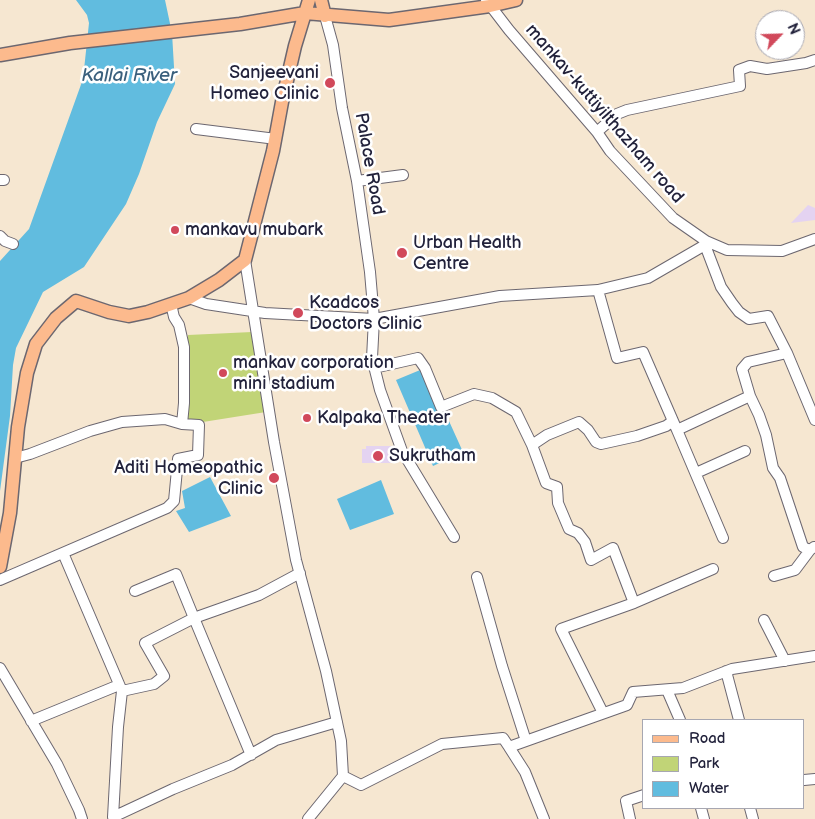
<!DOCTYPE html>
<style>
body{margin:0}
#map{position:relative;width:815px;height:819px;overflow:hidden;background:#f6e7d1;font-family:"Balsamiq Sans",sans-serif}
canvas{display:block}
.legend{position:absolute;left:642px;top:719px;width:162px;height:90px;box-sizing:border-box;background:#fff;border:1px solid #a7a7b1;margin:0;padding:6px 9px;list-style:none;font-size:15px;color:#22223b}
.legend li{display:flex;align-items:center;gap:10px;height:25px}
.legend b{width:25px;border:1px solid #a7a7b1}
.north{position:absolute;left:755px;top:10px;width:50px;height:50px;box-sizing:border-box;background:#fff;border:1px solid #a7a7b1;border-radius:50%;rotate:66deg;font-size:14px;font-weight:700;line-height:20px;text-align:center;color:#22223b}
.north::after{content:'';display:block;margin:auto;width:18px;height:22px;background:#d1495b;clip-path:polygon(50% 0,100% 100%,50% 72%,0 100%)}
</style>
<div id="map">
<canvas width="815" height="819"></canvas>
<ul class="legend">
<li><b style="height:6px;background:#fcba8d"></b>Road</li>
<li><b style="height:14px;background:#c1d477"></b>Park</li>
<li><b style="height:14px;background:#61bcdf"></b>Water</li>
</ul>
<div class="north">N</div>
</div>
<script>
const ctx = document.querySelector('canvas').getContext('2d');
ctx.lineJoin = 'round';
function fillPath(path, color) { ctx.fillStyle = color; ctx.fill(path, 'evenodd'); }
const toPath = rows => new Path2D(rows.map(r => 'M' + r).join(''));
function strokePath(path, color, width, dash) { ctx.strokeStyle = color; ctx.lineWidth = width; ctx.lineCap = dash ? 'butt' : 'round'; ctx.setLineDash(dash || []); ctx.stroke(path); }
function drawText(font, color, halo, rows, align = 'center') {
  ctx.font = font + ' "Balsamiq Sans",sans-serif'; ctx.lineWidth = 5; ctx.setLineDash([]); ctx.textBaseline = 'middle'; ctx.strokeStyle = halo; ctx.fillStyle = color; for (const [text, x, y, turn = 0] of rows) {
    ctx.save(); ctx.translate(x, y); ctx.rotate((+turn || 0) * Math.PI / 180); ctx.textAlign = isNaN(turn) ? turn : align; if (halo) ctx.strokeText(text, 0, 0); ctx.fillText(text, 0, 0); ctx.restore();
  }
}
const built = toPath([
 [808,205,815,208,815,220,791,223],
 [366,446,393,446,393,463,362,463,362,449,366,449]
]);
const green = toPath([
 [252,332,266,412,184,425,188,335]
]);
const water = toPath([
 [76,0,165,0,172,33,175,84,157,122,139,174,126,204,84,267,43,292,16,348,13,365,10,416,0,491,0,261,29,229,83,79,89,23,87,15],
 [425,368,463,452,433,466,396,380],
 [210,477,231,516,189,532,176,511,185,508,182,491],
 [381,480,394,514,350,530,337,499]
]);
const minor = toPath([
 [486,0,509,30,597,132,610,151,673,218,706,241,727,250,782,251,815,239],
 [325,16,333,45,342,108,357,181,370,272,374,319,372,358,380,390,402,451,454,537],
 [196,129,276,139],
 [597,132,617,114,627,110,740,86,739,70,750,66,767,69,806,63,815,60],
 [0,180,4,180],
 [357,181,403,175],
 [0,236,5,241,13,244],
 [706,241,705,245,721,287,732,303,739,312,749,319,768,316,787,353,748,362,742,369,750,396],
 [245,260,274,442,296,560,326,671,341,741,343,776,308,819],
 [598,290,617,358,643,352,673,421],
 [189,298,206,304,265,313,374,319,500,296,598,290,648,278,705,245],
 [787,353,815,420],
 [374,368,418,358,425,368,441,407,474,394,492,398,516,412,532,445,546,483,557,487,558,503,569,529,578,533,585,542,591,560,613,548,634,603,713,569],
 [677,430,723,538],
 [532,445,547,435,579,422,588,430,596,442,601,444,637,436,666,426,673,421,677,430,750,396,759,415,766,435,773,468,780,478,803,547,810,550],
 [15,458,30,454,90,431,122,422,165,419,182,424,184,403,184,347,179,325,174,317,171,304],
 [696,473,745,451],
 [63,553,122,691,118,727,113,817,173,789,232,765,276,740,337,722],
 [774,576,795,570,810,550,814,547],
 [477,577,502,666,526,741],
 [0,580,167,508,174,501,178,459,198,455,199,425,182,424],
 [764,620,785,661],
 [0,668,57,764,79,810,82,819],
 [726,671,739,720],
 [667,690,680,720],
 [122,691,154,684,164,676,145,643,194,618,176,574,135,591],
 [603,713,561,629,634,603],
 [31,721,119,685],
 [509,747,525,772,544,819],
 [251,755,194,618,259,595,300,573],
 [343,776,361,785,442,744,503,738,509,747,627,705,633,692,683,688,732,669,815,656],
 [804,780,815,779],
 [701,808,704,819],
 [750,808,753,819],
 [630,819,626,801,644,795]
]);
const major = toPath([
 [321,0,325,16],
 [0,55,70,43,240,24,305,13,389,20,490,6,516,0],
 [0,567,10,513,18,427,27,373,36,344,56,318,76,301,109,312,129,316,148,312,189,298,219,280,245,260,273,151,282,102,295,46,309,0]
]);
const markers = [
 [330,83,6,"#d1495b"],
 [175,230,5,"#d1495b"],
 [402,253,6,"#d1495b"],
 [298,313,6,"#d1495b"],
 [223,373,5,"#d1495b"],
 [307,418,5,"#d1495b"],
 [378,456,6,"#d1495b"],
 [274,478,6,"#d1495b"]
];
const poiNames = [
 ["Sanjeevani",319,73,"right"],
 ["Homeo Clinic",319,94,"right"],
 ["mankavu mubark",185,230],
 ["Urban Health",413,243],
 ["Centre",413,264],
 ["Kcadcos",309,303],
 ["Doctors Clinic",309,324],
 ["mankav corporation",233,363],
 ["mini stadium",233,384],
 ["Kalpaka Theater",317,418],
 ["Sukrutham",389,456],
 ["Aditi Homeopathic",263,468,"right"],
 ["Clinic",263,489,"right"]
];
const streetNames = [
 ["mankav-kuttiyilthazham road",604,114,49],
 ["Palace Road",369,164,80]
];
const waterNames = [
 ["Kallai River",129,76]
];
fillPath(built, '#e4d3f1');
fillPath(green, '#c1d477');
fillPath(water, '#61bcdf');
strokePath(minor, '#6c6770', 12);
strokePath(major, '#6c6770', 15);
strokePath(minor, '#fff', 10);
strokePath(major, '#fcba8d', 12);
for (const [x, y, r, color] of markers) { const dot = new Path2D(); dot.arc(x, y, r, 0, 2 * Math.PI); ctx.fillStyle = color; ctx.fill(dot); strokePath(dot, '#fff', 2); }
drawText('18px', '#22223b', '#fff', poiNames, 'left');
drawText('18px', '#22223b', '#fff', streetNames);
drawText('italic 19px', '#3b607d', '#fff', waterNames);
</script>
